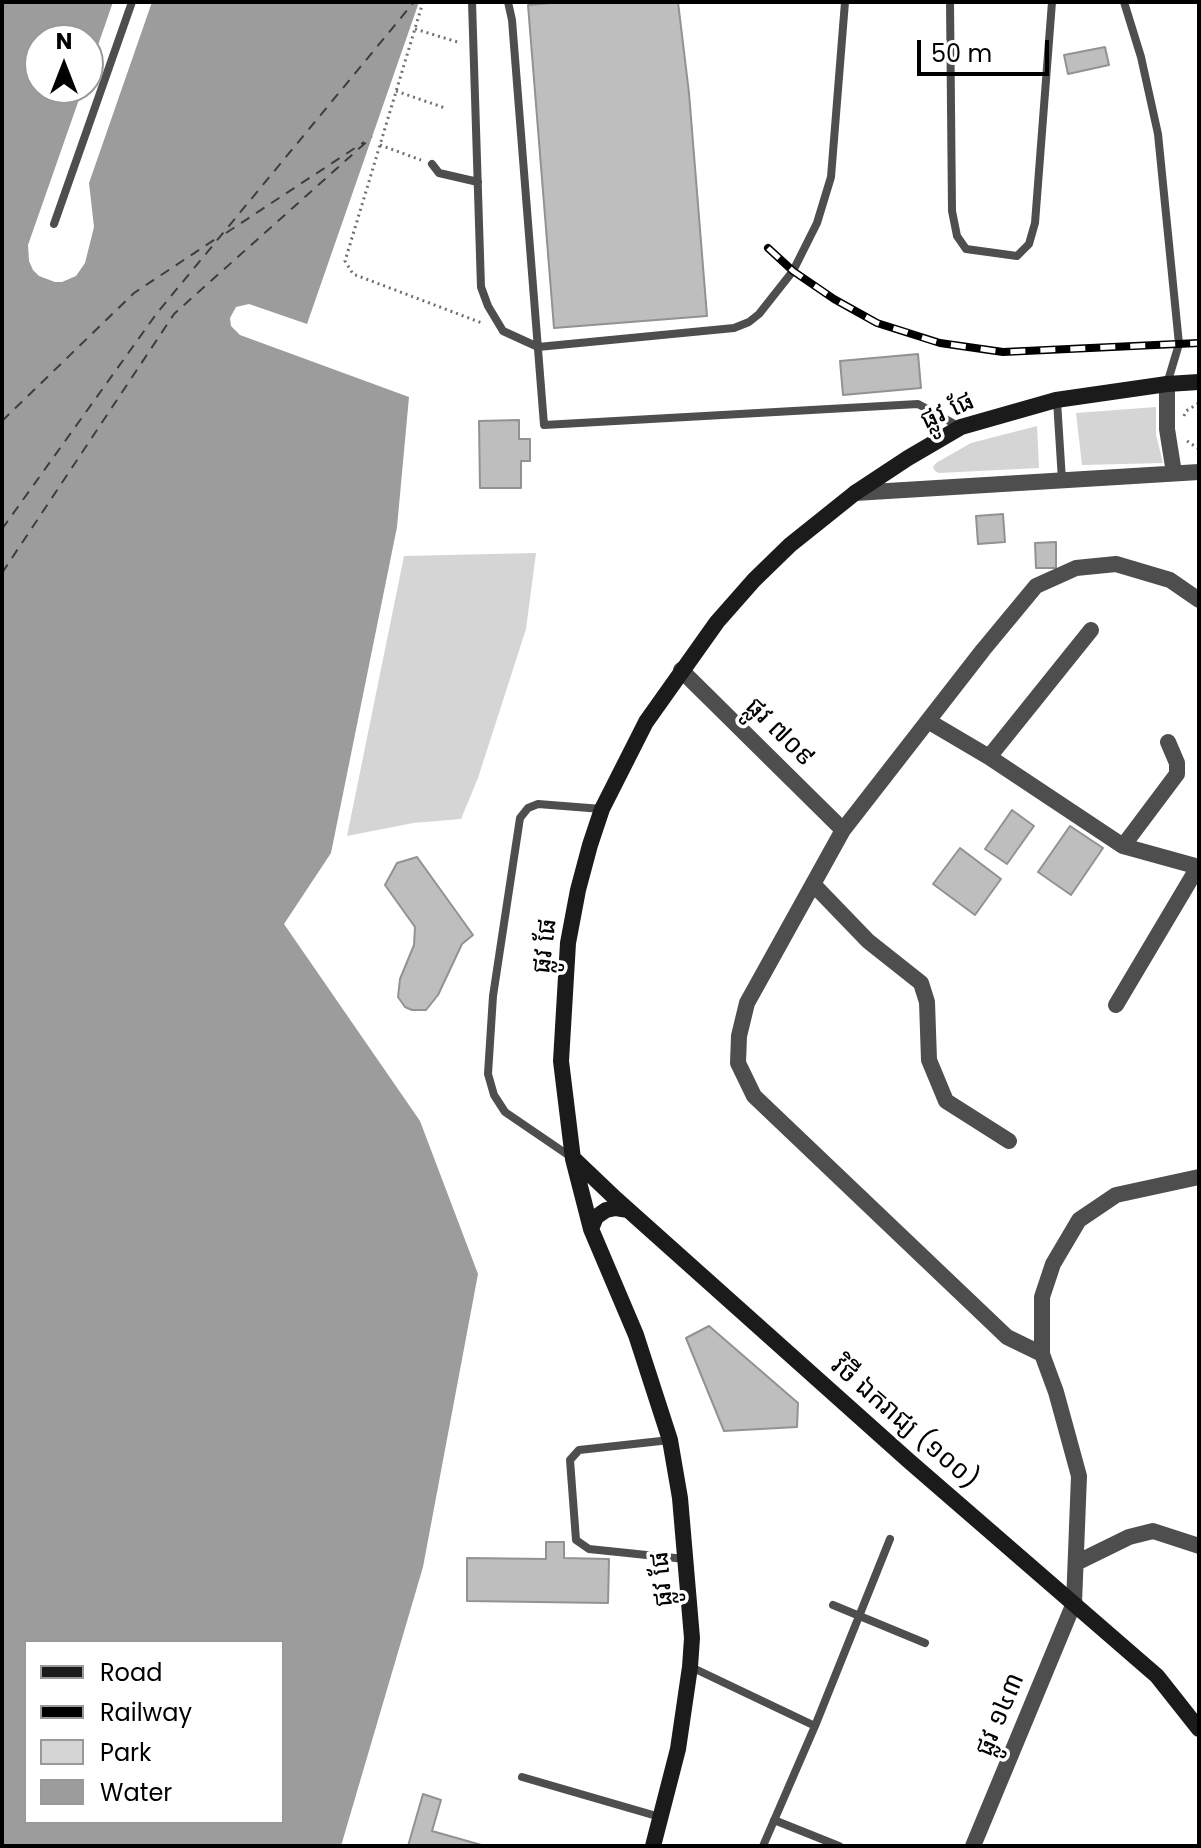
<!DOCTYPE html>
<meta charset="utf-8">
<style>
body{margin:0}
#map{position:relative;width:1201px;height:1848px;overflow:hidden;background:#fff;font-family:Poppins,sans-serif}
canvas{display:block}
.frame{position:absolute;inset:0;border:4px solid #000;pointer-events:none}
.legend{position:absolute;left:24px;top:1640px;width:260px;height:184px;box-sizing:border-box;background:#fff;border:2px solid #999;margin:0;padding:10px 14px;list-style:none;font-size:24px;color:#000}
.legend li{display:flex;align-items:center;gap:16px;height:40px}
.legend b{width:40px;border:2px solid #999}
.north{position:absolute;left:24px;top:24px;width:80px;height:80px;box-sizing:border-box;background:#fff;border:2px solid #999;border-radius:50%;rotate:0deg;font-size:22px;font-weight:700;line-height:32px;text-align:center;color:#000}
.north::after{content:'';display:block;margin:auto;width:28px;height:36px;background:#000;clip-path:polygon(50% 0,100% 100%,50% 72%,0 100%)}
.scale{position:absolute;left:917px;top:40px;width:132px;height:36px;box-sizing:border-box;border:4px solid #000;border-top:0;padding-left:10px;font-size:24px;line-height:28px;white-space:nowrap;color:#000;-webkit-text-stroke:6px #fff;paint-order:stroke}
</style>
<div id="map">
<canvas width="1201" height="1848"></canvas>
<div class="frame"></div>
<ul class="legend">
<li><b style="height:10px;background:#1b1b1b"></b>Road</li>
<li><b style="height:10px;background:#000"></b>Railway</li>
<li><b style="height:22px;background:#d5d5d5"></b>Park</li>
<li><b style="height:22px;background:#9c9c9c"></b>Water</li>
</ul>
<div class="north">N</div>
<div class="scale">50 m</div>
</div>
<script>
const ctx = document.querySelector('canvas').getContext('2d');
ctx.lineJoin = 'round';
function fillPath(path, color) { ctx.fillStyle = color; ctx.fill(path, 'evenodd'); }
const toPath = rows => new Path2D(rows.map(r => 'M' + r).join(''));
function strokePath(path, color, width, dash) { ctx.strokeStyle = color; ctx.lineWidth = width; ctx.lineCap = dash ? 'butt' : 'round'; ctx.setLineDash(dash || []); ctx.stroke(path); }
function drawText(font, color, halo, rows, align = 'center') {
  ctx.font = font + ' Poppins,"Noto Sans Khmer",sans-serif'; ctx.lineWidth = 7; ctx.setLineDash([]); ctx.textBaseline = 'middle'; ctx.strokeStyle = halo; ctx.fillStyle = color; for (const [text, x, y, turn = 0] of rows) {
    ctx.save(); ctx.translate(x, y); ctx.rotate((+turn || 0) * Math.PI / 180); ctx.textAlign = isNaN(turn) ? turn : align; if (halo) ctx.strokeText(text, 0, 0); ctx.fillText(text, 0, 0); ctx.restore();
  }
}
const green = toPath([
 [1156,407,1156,435,1163,463,1082,465,1076,413],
 [1037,426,1039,468,939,473,935,471,933,467,936,463,971,443],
 [536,553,526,629,478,778,461,819,413,823,347,836,404,556]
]);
const water = toPath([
 [2,2,113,2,88,74,88,40,40,40,40,88,83,88,28,245,29,261,33,270,39,276,55,282,62,282,76,276,85,263,94,227,89,183,152,2,419,2,307,324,249,304,236,307,230,318,231,326,240,335,409,397,397,527,331,853,284,924,420,1121,478,1274,423,1567,341,1846,2,1846],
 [26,1642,282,1642,282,1822,26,1822]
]);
const ferry = toPath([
 [226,233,364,142],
 [2,421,134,293,217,238],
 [2,529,157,313,414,2],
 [2,573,174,314,372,137]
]);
const building = toPath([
 [562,2,678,2,689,93,707,316,554,328,528,5,562,2],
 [1105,47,1109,65,1068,74,1064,55,1105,47],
 [918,354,921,388,843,395,840,361,918,354],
 [519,420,519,439,530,439,530,461,521,461,521,488,480,488,479,421,519,420],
 [1003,514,1005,542,978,544,976,516,1003,514],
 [1056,542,1056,568,1036,568,1035,543,1056,542],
 [1012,810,1034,826,1007,864,985,849,1012,810],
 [1070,826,1103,848,1071,895,1038,872,1070,826],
 [960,848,1001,879,975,915,933,884,960,848],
 [417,857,473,935,462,944,438,995,426,1010,412,1010,405,1007,398,997,400,979,414,945,415,927,385,885,397,863,417,857],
 [709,1326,798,1403,797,1427,724,1431,686,1338,709,1326],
 [546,1542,564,1542,564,1558,609,1559,608,1603,467,1601,467,1558,546,1559,546,1542],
 [423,1794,441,1800,432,1831,485,1846,408,1846,423,1794]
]);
const path = toPath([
 [423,2,345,261,353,274,482,323],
 [415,29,461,43],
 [396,91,445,108],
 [380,145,421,160],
 [1184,416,1186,411,1199,403],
 [1187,441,1199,449]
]);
const lane = toPath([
 [472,2,481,287,488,306,503,331,538,347,734,328,749,322,759,314,793,271,817,223,831,177,845,2],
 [508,2,512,20,544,425,918,404,960,427],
 [950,2,952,211,957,236,966,249,1017,256,1029,244,1035,223,1052,2],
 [1124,2,1141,57,1158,134,1179,344,1167,384],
 [432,164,439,173,478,182],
 [54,224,132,2],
 [1057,401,1062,480],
 [571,1157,505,1112,494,1095,488,1074,493,996,520,818,528,808,538,804,602,809],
 [670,1440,579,1450,570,1460,576,1540,589,1549,685,1559],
 [833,1605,925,1643],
 [691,1667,815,1726],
 [522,1777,660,1817],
 [774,1820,839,1846],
 [763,1846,815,1726,890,1539]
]);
const street = toPath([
 [1167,384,1167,429,1174,473],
 [855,493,1199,472],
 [681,670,843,830],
 [928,721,989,757,1123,846,1199,867],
 [989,757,1091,630],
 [1123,846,1177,774,1177,763,1168,742],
 [813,884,868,941,921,983,927,1002,929,1060,946,1101,1009,1141],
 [1116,1005,1198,867],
 [1042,1354,1007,1337,754,1096,738,1063,739,1036,747,1003,843,830,983,650,1036,586,1076,568,1116,564,1170,580,1199,600],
 [1076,1563,1129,1537,1153,1531,1199,1546],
 [973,1846,1074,1603,1079,1476,1056,1392,1042,1354,1042,1297,1053,1264,1079,1220,1116,1195,1199,1177]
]);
const secondary = toPath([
 [574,1159,616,1199,909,1461,1157,1676,1199,1729],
 [591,1229,596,1217,606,1210,616,1208,628,1210],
 [653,1846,678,1749,690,1667,692,1638,680,1498,670,1440,636,1335,591,1229,573,1159,561,1061,568,943,578,890,590,845,602,809,646,722,717,622,754,580,790,545,855,493,908,458,961,427,1056,400,1167,384,1199,382]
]);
const rail = toPath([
 [768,248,793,271,834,299,877,323,940,343,1003,352,1199,343]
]);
const streetNames = [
 ["ផ្លូវ ផែ",948,412,-24],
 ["ផ្លូវ ៧០៩",779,733,45],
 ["ផ្លូវ ផែ",546,946,-83],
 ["វិថី ឯករាជ្យ (១០០)",904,1424,41],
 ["ផ្លូវ ផែ",663,1579,-95],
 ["ផ្លូវ ១៤៣",1001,1715,-67]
];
fillPath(green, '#d5d5d5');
fillPath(water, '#9c9c9c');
strokePath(ferry, '#3d3d3d', 2, [10, 8]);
fillPath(building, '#bebebe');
strokePath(building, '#929292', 2);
strokePath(path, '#707070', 3, [2, 4]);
strokePath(lane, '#4e4e4e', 8);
strokePath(street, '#4e4e4e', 16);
strokePath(secondary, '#1b1b1b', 16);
strokePath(rail, '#000', 8);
strokePath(rail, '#fff', 5, [15]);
drawText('26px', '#000', '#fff', streetNames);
</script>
